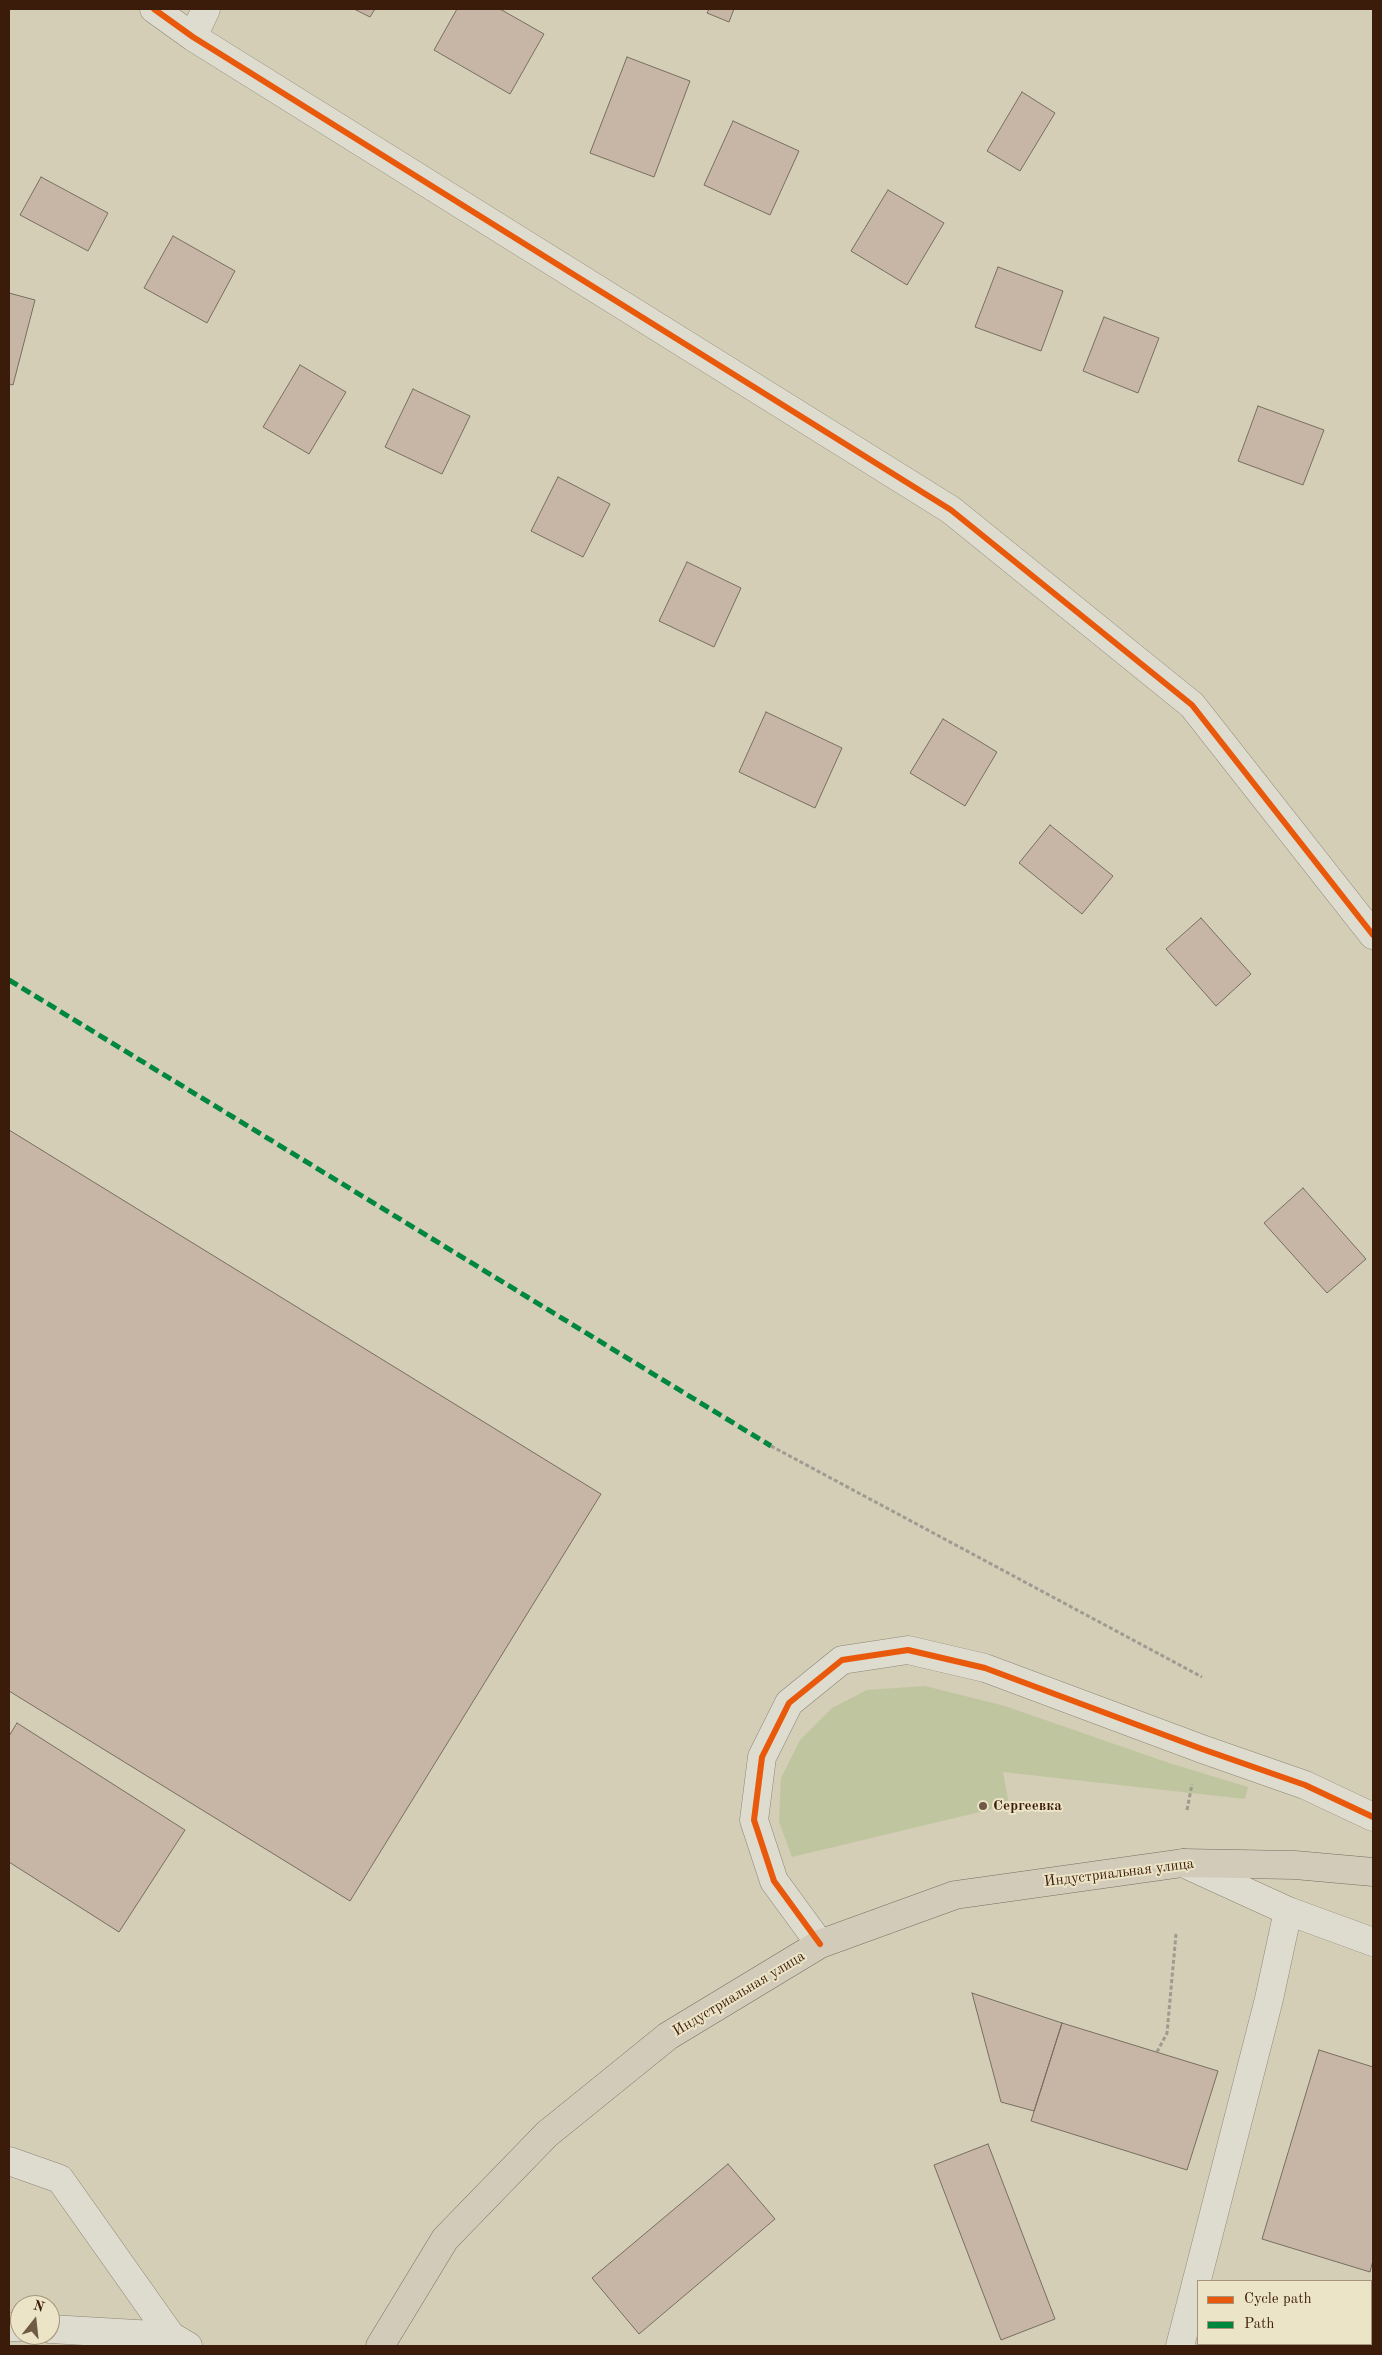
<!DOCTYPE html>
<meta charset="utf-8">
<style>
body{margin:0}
#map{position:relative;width:1382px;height:2355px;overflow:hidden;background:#d4ceb6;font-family:"Old Standard TT",serif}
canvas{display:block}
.frame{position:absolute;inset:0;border:10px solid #3b1b09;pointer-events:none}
.legend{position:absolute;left:1197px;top:2280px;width:175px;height:65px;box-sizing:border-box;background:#ece4c7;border:1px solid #a5947b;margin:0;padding:6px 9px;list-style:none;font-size:15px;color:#3b1b09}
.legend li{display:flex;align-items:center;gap:10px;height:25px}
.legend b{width:25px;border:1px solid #a5947b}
.north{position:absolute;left:10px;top:2295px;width:50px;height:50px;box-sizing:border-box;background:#ece4c7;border:1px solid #a5947b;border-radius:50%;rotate:16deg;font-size:14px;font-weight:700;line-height:20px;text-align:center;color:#3b1b09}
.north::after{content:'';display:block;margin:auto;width:18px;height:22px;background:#715a46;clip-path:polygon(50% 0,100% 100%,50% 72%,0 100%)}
</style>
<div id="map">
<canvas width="1382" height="2355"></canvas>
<div class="frame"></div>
<ul class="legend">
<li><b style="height:6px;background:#e8590c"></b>Cycle path</li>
<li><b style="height:6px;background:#00873e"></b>Path</li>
</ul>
<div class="north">N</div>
</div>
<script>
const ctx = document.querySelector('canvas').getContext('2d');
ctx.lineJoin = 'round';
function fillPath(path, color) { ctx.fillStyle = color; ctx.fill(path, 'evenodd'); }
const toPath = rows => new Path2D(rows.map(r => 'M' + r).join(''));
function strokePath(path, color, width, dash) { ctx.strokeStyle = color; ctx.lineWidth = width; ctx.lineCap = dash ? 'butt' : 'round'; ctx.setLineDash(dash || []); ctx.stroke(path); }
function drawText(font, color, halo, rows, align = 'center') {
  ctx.font = font + ' "Old Standard TT",serif'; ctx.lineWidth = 4; ctx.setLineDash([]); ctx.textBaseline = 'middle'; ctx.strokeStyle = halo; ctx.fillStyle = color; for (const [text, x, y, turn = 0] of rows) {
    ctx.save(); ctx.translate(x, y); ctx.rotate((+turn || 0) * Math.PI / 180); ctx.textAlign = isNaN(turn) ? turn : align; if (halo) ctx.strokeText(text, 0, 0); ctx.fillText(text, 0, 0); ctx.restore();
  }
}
const green = toPath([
 [925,1686,1005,1706,1169,1763,1248,1787,1245,1799,1003,1772,1009,1805,792,1857,779,1822,781,1778,800,1740,832,1708,867,1690]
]);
const building = toPath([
 [354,9,375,9,370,17,354,9],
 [457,9,500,9,544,34,510,94,434,50,457,9],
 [709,9,734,9,729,22,707,13,709,9],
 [627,57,690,81,654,177,590,153,627,57],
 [1022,92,1055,113,1020,171,987,151,1022,92],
 [733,121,799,151,770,215,704,185,733,121],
 [41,177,108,213,88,251,20,215,41,177],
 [888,190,944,223,907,285,851,251,888,190],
 [173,236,235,271,207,323,144,288,173,236],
 [998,267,1063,291,1041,351,975,327,998,267],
 [9,293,35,300,13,385,9,384,9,293],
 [1104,317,1159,338,1138,393,1083,371,1104,317],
 [300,365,346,392,309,454,263,427,300,365],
 [413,389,470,416,442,474,385,447,413,389],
 [1258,406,1324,430,1303,485,1238,461,1258,406],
 [558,477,610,504,583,557,531,531,558,477],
 [687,562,741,588,714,647,659,621,687,562],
 [766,712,842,748,815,808,739,772,766,712],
 [943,719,997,752,965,806,910,773,943,719],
 [1050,825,1113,876,1082,914,1019,863,1050,825],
 [1201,918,1251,974,1216,1006,1166,949,1201,918],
 [9,1130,601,1494,350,1901,9,1691,9,1130],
 [1303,1188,1366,1259,1327,1293,1264,1223,1303,1188],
 [17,1723,185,1830,119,1932,9,1862,9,1736,17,1723],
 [972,1993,1062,2023,1034,2111,1001,2102,972,1993],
 [1062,2023,1218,2071,1187,2170,1031,2121,1062,2023],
 [1319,2050,1373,2067,1373,2260,1370,2272,1262,2239,1319,2050],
 [988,2144,1055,2319,1001,2340,934,2165,988,2144],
 [728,2164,775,2219,639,2334,592,2278,728,2164]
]);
const path = toPath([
 [771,1446,1202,1677],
 [1187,1810,1192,1784],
 [1157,2052,1167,2033,1176,1934]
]);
const minor = toPath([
 [154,9,193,37,951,510,1192,705,1373,935],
 [193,37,206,9],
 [1183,1863,1288,1911,1373,1942],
 [820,1944,774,1881,754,1820,762,1757,789,1703,842,1660,908,1650,985,1668,1202,1749,1305,1785,1373,1817],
 [9,2161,60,2179,171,2336,188,2346],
 [9,2327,20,2327],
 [50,2329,171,2336],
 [1180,2346,1269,1999,1288,1911]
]);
const major = toPath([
 [380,2346,445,2239,547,2134,668,2036,820,1944,955,1895,1183,1863,1295,1865,1373,1872]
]);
const quiet = toPath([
 [9,980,771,1446]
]);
const cycleway = toPath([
 [154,9,193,37,951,510,1192,705,1373,935],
 [820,1944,774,1881,754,1820,762,1757,789,1703,842,1660,908,1650,985,1668,1202,1749,1305,1785,1373,1817]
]);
const markers = [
 [983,1806,5,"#715a46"]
];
const poiNames = [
 ["Сергеевка",993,1806]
];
const streetNames = [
 ["Индустриальная улица",1119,1873,-7],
 ["Индустриальная улица",739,1994,-31]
];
fillPath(green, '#bfc59f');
fillPath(building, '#c7b6a5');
strokePath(building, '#776e60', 1);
strokePath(minor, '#8d8576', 29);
strokePath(major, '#776e60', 29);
strokePath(path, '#a09a90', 3, [4, 2.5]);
strokePath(minor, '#dedbcf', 28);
strokePath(major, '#d2cbba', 28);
strokePath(quiet, '#00873e', 5, [10, 5]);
strokePath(cycleway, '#e8590c', 6);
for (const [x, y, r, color] of markers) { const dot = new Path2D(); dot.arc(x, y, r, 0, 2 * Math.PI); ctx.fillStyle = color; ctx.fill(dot); strokePath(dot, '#ece4c7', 2); }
drawText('bold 15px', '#3b1b09', '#ece4c7', poiNames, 'left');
drawText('15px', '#3b1b09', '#ece4c7', streetNames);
</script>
